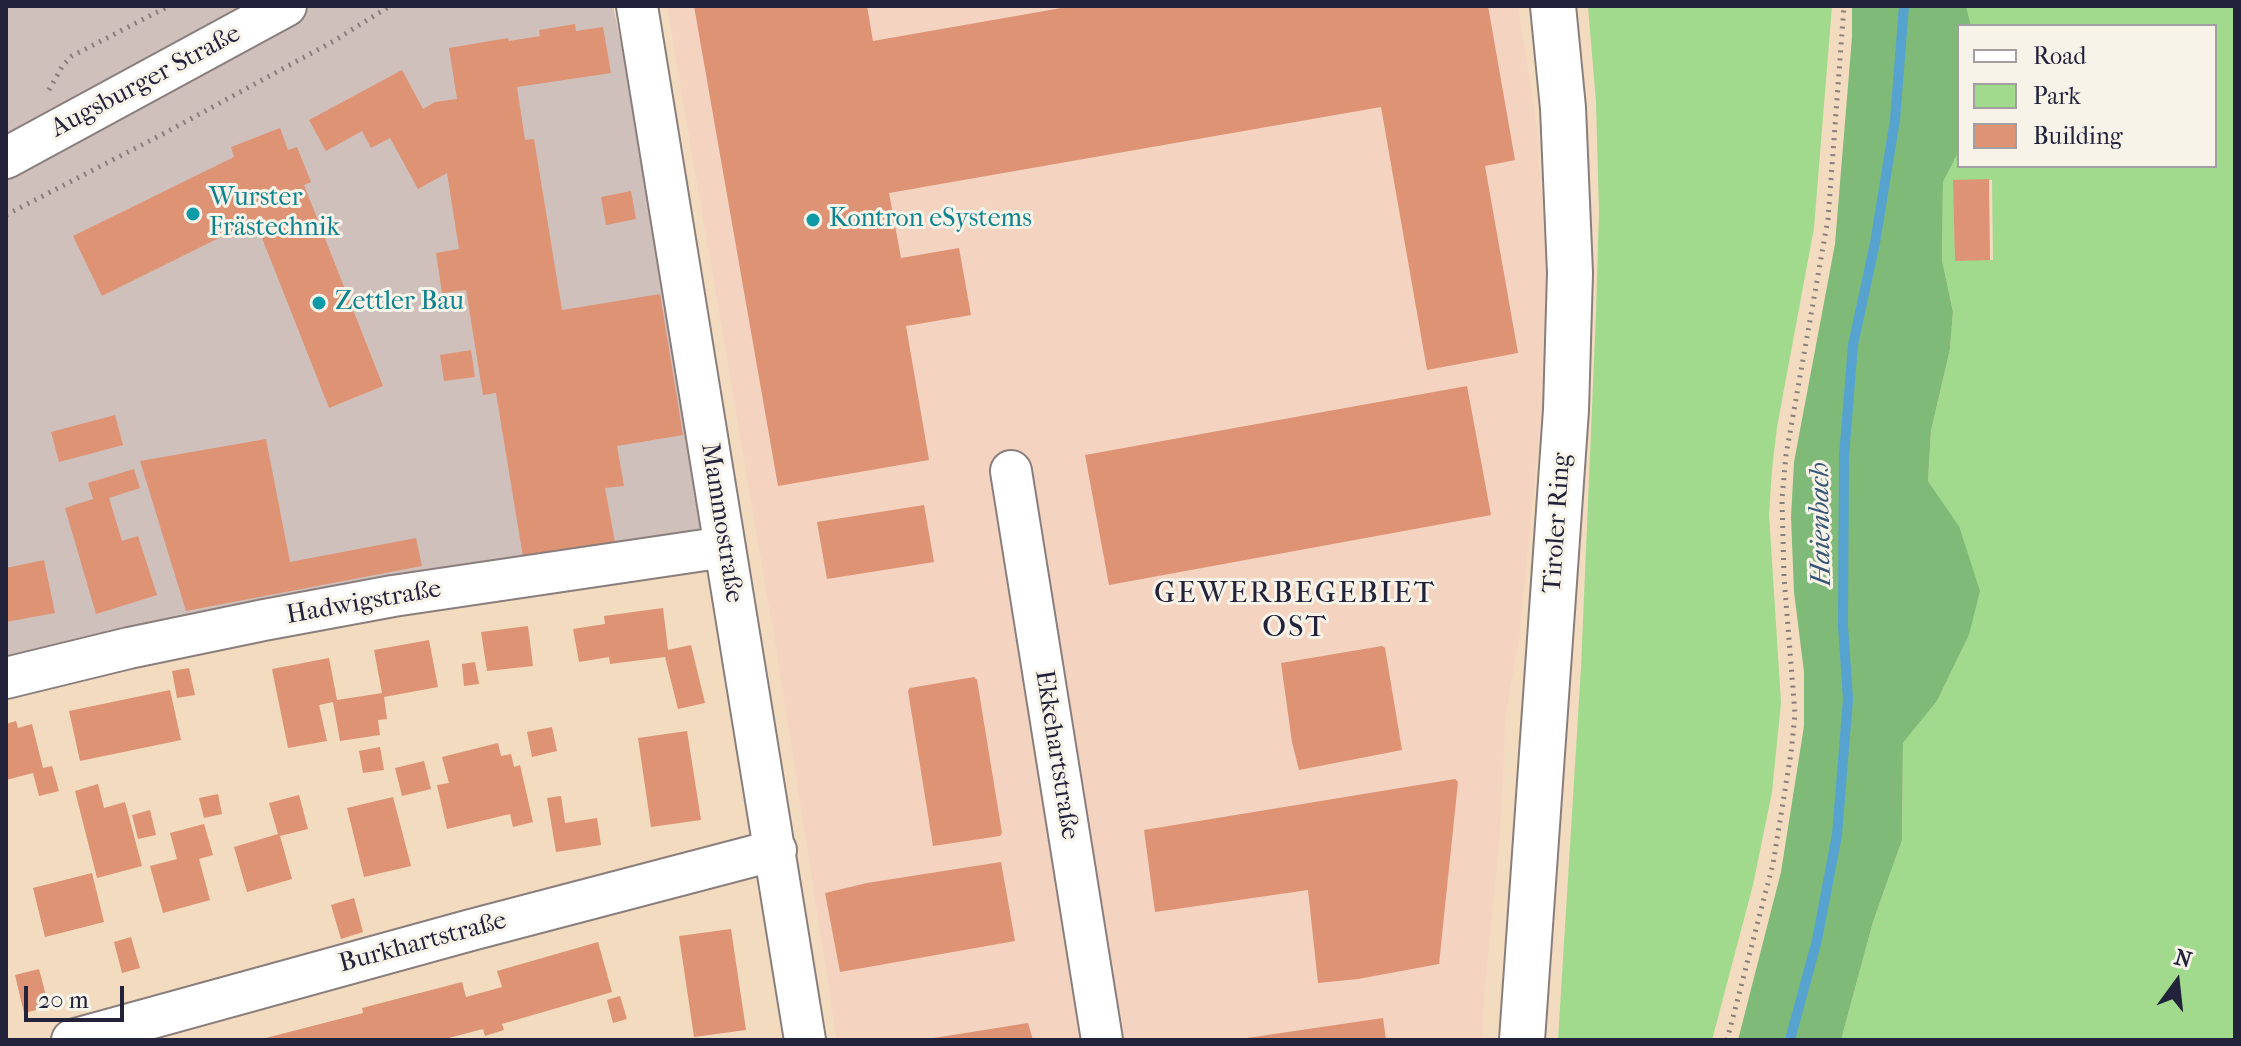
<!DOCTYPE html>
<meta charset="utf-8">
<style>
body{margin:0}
#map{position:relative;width:2241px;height:1046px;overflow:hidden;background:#f3dbbf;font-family:"IM FELL French Canon",serif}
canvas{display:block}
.frame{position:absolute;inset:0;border:8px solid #22223b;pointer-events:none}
.legend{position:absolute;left:1957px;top:24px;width:260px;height:144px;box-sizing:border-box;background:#f7f3e8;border:2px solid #a29fa3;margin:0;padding:10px 14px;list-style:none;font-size:24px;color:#22223b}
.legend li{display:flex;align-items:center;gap:16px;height:40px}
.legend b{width:40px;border:2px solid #a29fa3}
.north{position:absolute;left:2137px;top:942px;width:80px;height:80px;-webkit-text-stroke:6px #f7f3e8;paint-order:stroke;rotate:15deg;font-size:22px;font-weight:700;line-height:32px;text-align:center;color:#22223b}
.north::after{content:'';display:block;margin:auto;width:28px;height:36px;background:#22223b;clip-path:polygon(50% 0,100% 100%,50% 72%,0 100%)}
.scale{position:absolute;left:24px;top:986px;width:100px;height:36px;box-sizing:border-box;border:4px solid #22223b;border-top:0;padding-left:10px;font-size:24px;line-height:28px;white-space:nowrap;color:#22223b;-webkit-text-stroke:6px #f7f3e8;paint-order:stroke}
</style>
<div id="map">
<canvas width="2241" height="1046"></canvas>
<div class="frame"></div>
<ul class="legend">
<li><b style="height:10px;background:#fff"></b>Road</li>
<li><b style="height:22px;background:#a1da8c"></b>Park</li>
<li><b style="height:22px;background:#dd9374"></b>Building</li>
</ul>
<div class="north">N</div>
<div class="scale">20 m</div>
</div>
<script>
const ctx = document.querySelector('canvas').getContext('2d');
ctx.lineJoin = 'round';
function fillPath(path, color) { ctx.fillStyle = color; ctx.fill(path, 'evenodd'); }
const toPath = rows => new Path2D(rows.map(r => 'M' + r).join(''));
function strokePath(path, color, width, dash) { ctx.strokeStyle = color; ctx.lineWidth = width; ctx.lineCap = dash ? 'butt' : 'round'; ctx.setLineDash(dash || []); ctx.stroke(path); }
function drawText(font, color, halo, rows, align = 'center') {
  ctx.font = font + ' "IM FELL French Canon",serif'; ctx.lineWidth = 6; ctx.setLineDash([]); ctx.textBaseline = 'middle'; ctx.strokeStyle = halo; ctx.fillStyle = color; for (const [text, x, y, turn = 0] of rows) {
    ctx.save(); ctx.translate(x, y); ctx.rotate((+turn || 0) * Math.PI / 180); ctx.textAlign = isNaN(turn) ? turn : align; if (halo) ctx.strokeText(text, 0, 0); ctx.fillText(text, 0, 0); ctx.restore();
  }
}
const built = toPath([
 [667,6,1518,6,1536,121,1548,282,1546,363,1519,639,1506,713,1499,846,1484,995,1482,1040,837,1040,776,647]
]);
const industrial = toPath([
 [6,6,613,6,725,547,6,682]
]);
const green = toPath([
 [1588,6,1832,6,1814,228,1777,427,1772,470,1769,514,1781,703,1772,792,1753,885,1712,1040,1558,1040,1581,668,1596,313,1599,212,1596,102],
 [1966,6,2235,6,2235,1040,1841,1040,1873,922,1902,840,1903,743,1937,701,1969,635,1959,526,1928,481,1931,431,1950,349,1953,312,1942,260,1943,182,1959,151,1959,166,2215,166,2215,26,1971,26],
 [1954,180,1992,180,1993,260,1955,260]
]);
const forest = toPath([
 [1852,6,1966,6,1971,26,1959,26,1959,151,1943,182,1942,260,1953,312,1950,349,1931,431,1928,481,1959,526,1980,591,1969,635,1937,701,1903,743,1902,840,1873,922,1841,1040,1738,1040,1781,872,1804,726,1804,672,1794,592,1791,517,1794,462,1835,244,1852,37]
]);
const stream = toPath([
 [1790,1040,1817,940,1837,835,1848,699,1843,626,1844,456,1853,345,1875,243,1895,120,1904,6]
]);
const building = toPath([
 [694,6,867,6,873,41,1073,6,1488,6,1515,160,1485,166,1518,353,1427,370,1381,107,889,193,901,258,959,248,971,315,906,326,929,460,778,486],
 [575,24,576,31,603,27,611,73,517,87,525,140,534,139,562,310,660,294,683,435,617,446,624,486,605,488,615,542,523,557,496,393,483,395,466,290,442,293,436,253,459,249,447,173,418,189,390,138,371,148,362,131,326,151,309,120,402,70,423,109,435,102,457,99,449,48,508,38,509,41,540,36,539,30],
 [280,128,288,150,297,147,311,182,304,185,383,386,329,408,255,220,102,296,73,236,234,157,231,147],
 [1989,179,1990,260,1955,261,1953,180],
 [631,191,636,219,606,225,601,197],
 [471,350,475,377,444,381,440,355],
 [1467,386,1491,515,1109,585,1085,455],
 [115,415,123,445,59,462,51,432],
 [266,439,290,562,416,538,422,566,186,611,140,461],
 [134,469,140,488,109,498,122,541,138,536,157,595,96,614,65,508,93,499,88,483],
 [924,505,934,562,827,579,817,522],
 [44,560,55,613,6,622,6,568],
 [663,608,668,650,691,645,705,703,678,709,665,657,610,664,609,657,579,662,573,629,605,624,604,616],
 [528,626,533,666,487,671,481,632],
 [429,640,438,687,384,697,387,719,378,720,380,735,340,741,333,702,319,705,327,741,288,748,272,669,329,658,337,700,382,693,374,650],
 [1382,646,1385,648,1402,750,1299,770,1292,742,1281,663],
 [475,662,479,684,464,686,462,664],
 [189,668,195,695,177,698,172,671],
 [974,677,977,680,1002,833,1000,836,933,846,908,691,910,688],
 [170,690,181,740,80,761,69,711],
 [16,721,18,728,32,724,43,768,52,766,59,791,39,796,33,773,6,780,6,724],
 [552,727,557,751,532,757,527,732],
 [687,731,701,820,651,827,638,738],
 [498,743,501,756,511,754,514,767,520,765,533,822,513,827,510,814,447,829,437,785,449,783,442,757],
 [380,747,384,770,363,773,359,751],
 [424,761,431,789,402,796,395,768],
 [1455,779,1458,782,1439,964,1358,979,1318,983,1308,890,1155,912,1144,830],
 [98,784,104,808,125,802,142,866,97,878,75,791],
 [218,794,222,814,204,818,199,798],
 [299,795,308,829,280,836,292,879,247,892,234,847,278,834,269,803],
 [561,796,565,823,597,818,601,845,556,852,547,798],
 [393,797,411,866,364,877,347,808],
 [150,810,156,835,138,839,132,815],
 [204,824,213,855,199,859,210,900,163,913,150,866,177,859,170,833],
 [1001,862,1015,941,840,972,825,893,867,883],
 [92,873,104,922,45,937,33,888],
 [354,898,363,932,341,939,331,905],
 [731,929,746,1030,694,1037,679,936],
 [131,937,140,968,122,973,114,942],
 [598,942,612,992,502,1024,504,1030,485,1036,483,1029,441,1040,258,1040,363,1013,362,1008,462,982,466,997,502,987,497,971],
 [39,969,49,1007,24,1013,15,975],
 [620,996,627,1019,613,1023,607,1000],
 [1383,1018,1386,1040,1247,1040,1247,1038],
 [1028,1023,1033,1040,934,1040,934,1038]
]);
const path = toPath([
 [49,90,63,65,72,56,169,6],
 [6,215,161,135,332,42,390,6],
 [1727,1040,1773,864,1791,753,1795,714,1784,577,1782,499,1786,455,1828,219,1844,6]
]);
const minor = toPath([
 [637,6,805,1040],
 [6,158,286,6],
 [1011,471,1102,1040],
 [6,678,129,648,264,620,393,596,725,547],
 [72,1040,471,930,776,850]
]);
const major = toPath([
 [1522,1040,1566,410,1570,273,1563,108,1553,6]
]);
const markers = [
 [193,214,8,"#0f9aa8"],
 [813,220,8,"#0f9aa8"],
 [319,303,8,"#0f9aa8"]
];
const streetNames = [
 ["Augsburger Straße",146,82,-28],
 ["Mammostraße",721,523,81],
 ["Tiroler Ring",1558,523,-86],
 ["Hadwigstraße",364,603,-10],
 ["Ekkehartstraße",1056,755,81],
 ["Burkhartstraße",423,943,-15]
];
const cultureNames = [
 ["Wurster",209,199],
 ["Frästechnik",209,229],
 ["Kontron eSystems",829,220],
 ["Zettler Bau",335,303]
];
const waterNames = [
 ["Haienbach",1822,524,-91]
];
const quarterNames = [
 ["GEWERBEGEBIET",1295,595],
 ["OST",1295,629]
];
fillPath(built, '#f4d3c1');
fillPath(industrial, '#d0c0bc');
fillPath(green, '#a1da8c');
fillPath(forest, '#80ba78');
strokePath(stream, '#57a3cf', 10);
fillPath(building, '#dd9374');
strokePath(minor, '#8a7e7d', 44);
strokePath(major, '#8a7e7d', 48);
strokePath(path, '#8a7e7d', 5, [2, 6]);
strokePath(minor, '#fff', 40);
strokePath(major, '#fff', 44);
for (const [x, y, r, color] of markers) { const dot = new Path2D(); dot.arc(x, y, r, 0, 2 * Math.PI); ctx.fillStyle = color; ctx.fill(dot); strokePath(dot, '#f7f3e8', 3); }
drawText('26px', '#22223b', '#f7f3e8', streetNames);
drawText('26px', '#0d838f', '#f7f3e8', cultureNames, 'left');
drawText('italic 28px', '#375676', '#f7f3e8', waterNames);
ctx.letterSpacing = '2px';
drawText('30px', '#22223b', '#f7f3e8', quarterNames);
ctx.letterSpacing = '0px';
</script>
